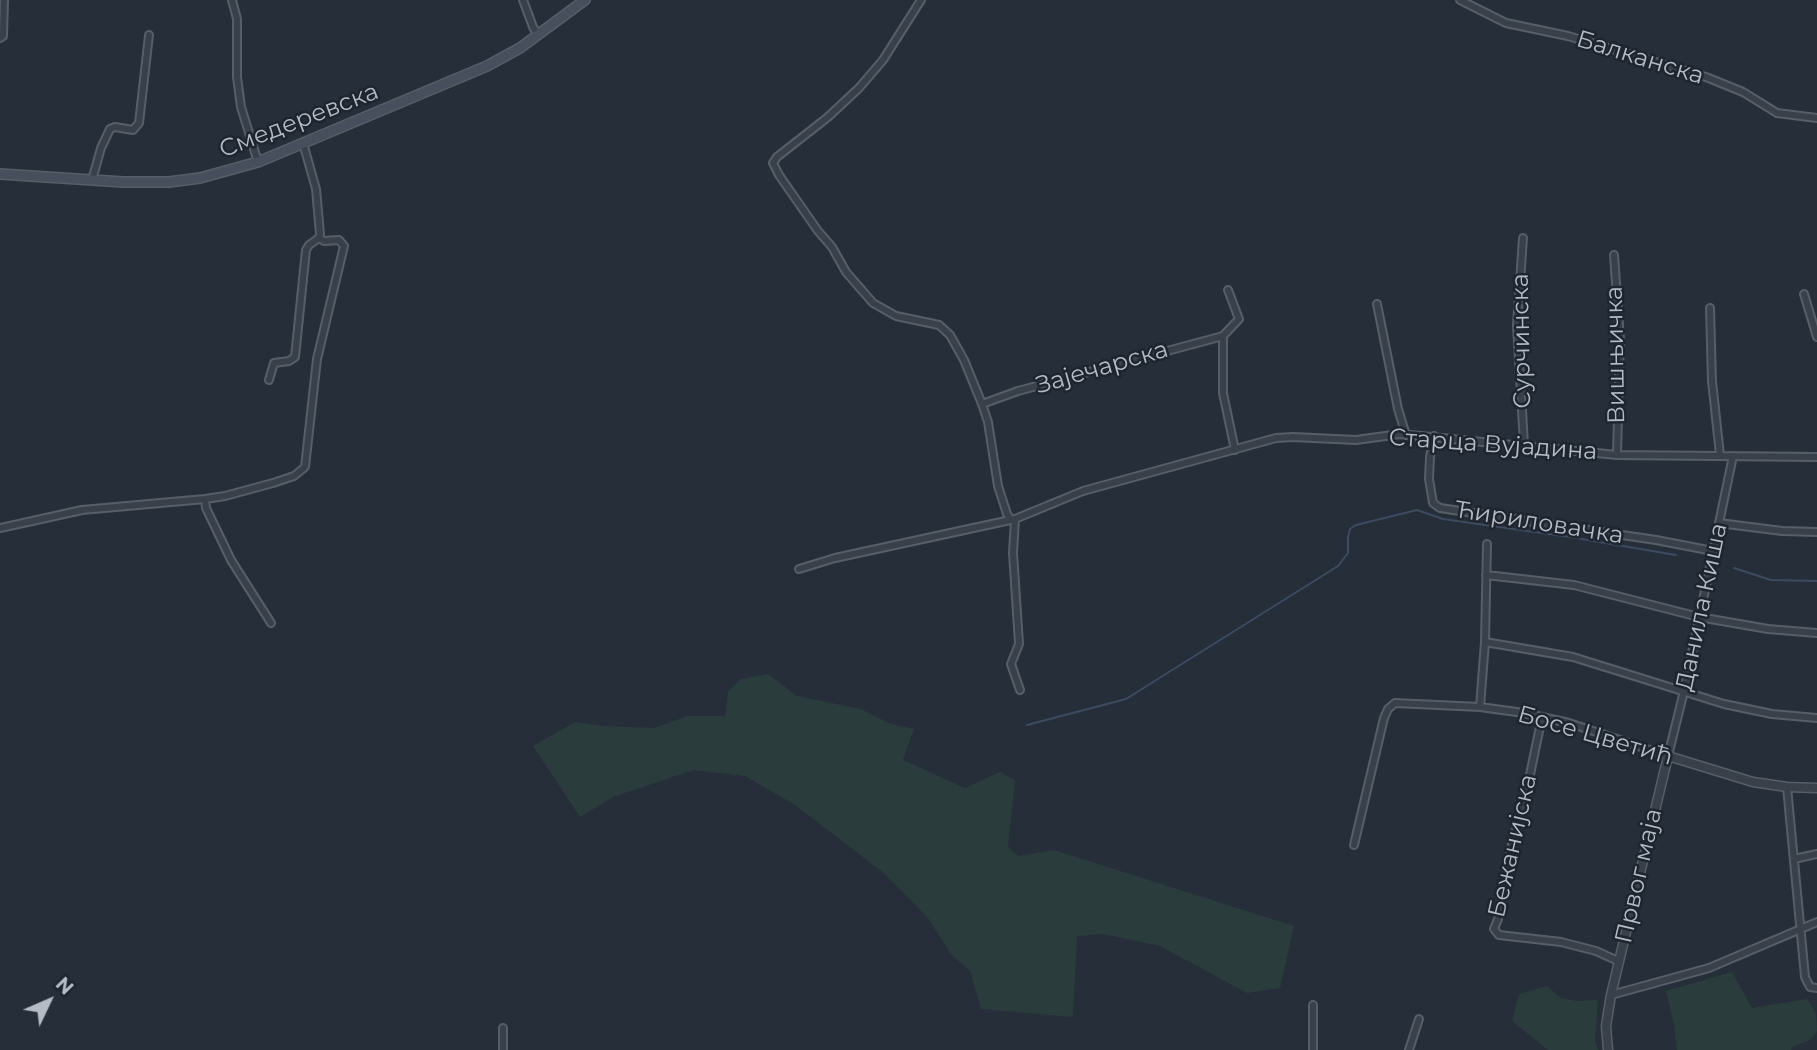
<!DOCTYPE html>
<meta charset="utf-8">
<style>
body{margin:0}
#map{position:relative;width:1817px;height:1050px;overflow:hidden;background:#262e39;font-family:Montserrat,sans-serif}
canvas{display:block}
.north{position:absolute;left:14px;top:966px;width:70px;height:70px;-webkit-text-stroke:5px #1e252e;paint-order:stroke;rotate:46deg;font-size:19px;font-weight:700;line-height:28px;text-align:center;color:#b5bbc5}
.north::after{content:'';display:block;margin:auto;width:24px;height:32px;background:#b5bbc5;clip-path:polygon(50% 0,100% 100%,50% 72%,0 100%)}
</style>
<div id="map">
<canvas width="1817" height="1050"></canvas>
<div class="north">N</div>
</div>
<script>
const ctx = document.querySelector('canvas').getContext('2d');
ctx.lineJoin = 'round';
function fillPath(path, color) { ctx.fillStyle = color; ctx.fill(path, 'evenodd'); }
const toPath = rows => new Path2D(rows.map(r => 'M' + r).join(''));
function strokePath(path, color, width, dash) { ctx.strokeStyle = color; ctx.lineWidth = width; ctx.lineCap = dash ? 'butt' : 'round'; ctx.setLineDash(dash || []); ctx.stroke(path); }
function drawText(font, color, halo, rows, align = 'center') {
  ctx.font = font + ' Montserrat,sans-serif'; ctx.lineWidth = 5; ctx.setLineDash([]); ctx.textBaseline = 'middle'; ctx.strokeStyle = halo; ctx.fillStyle = color; for (const [text, x, y, turn = 0] of rows) {
    ctx.save(); ctx.translate(x, y); ctx.rotate((+turn || 0) * Math.PI / 180); ctx.textAlign = isNaN(turn) ? turn : align; if (halo) ctx.strokeText(text, 0, 0); ctx.fillText(text, 0, 0); ctx.restore();
  }
}
const green = toPath([
 [768,674,797,696,861,709,891,724,914,729,903,760,965,788,1000,772,1015,780,1008,847,1018,856,1054,850,1294,926,1280,988,1247,993,1160,946,1103,934,1077,936,1073,1017,981,1009,970,971,951,954,928,918,885,874,795,805,745,776,693,770,613,797,580,817,533,746,575,722,603,726,654,728,688,716,725,716,728,692,741,679],
 [1732,972,1752,1008,1807,999,1816,1013,1817,1031,1810,1040,1792,1047,1791,1050,1677,1050,1674,1025,1666,991],
 [1547,986,1561,998,1577,1001,1598,1000,1595,1041,1598,1050,1548,1050,1512,1021,1519,994]
]);
const stream = toPath([
 [1734,568,1771,580,1817,581],
 [1027,725,1126,699,1338,566,1348,553,1348,537,1350,529,1356,525,1417,510,1443,519,1570,537,1676,555]
]);
const minor = toPath([
 [232,0,237,19,237,77,241,107,258,162],
 [523,0,533,27,538,35],
 [921,0,883,60,859,88,828,117,777,157,773,163,779,175,818,231,832,247,846,272,873,303,896,316,939,325,950,335,964,360,982,404,988,422,998,486,1007,514,1011,520],
 [1460,0,1506,23,1568,36,1706,77,1743,92,1777,113,1817,118],
 [0,38,3,36,4,0],
 [92,180,101,148,110,129,115,127,133,130,139,123,149,35],
 [1523,238,1517,325,1524,444],
 [1614,255,1620,339,1617,455],
 [1228,290,1239,319,1223,336,1223,393,1235,450],
 [1804,294,1817,337],
 [1377,304,1398,409,1406,435],
 [1710,308,1712,381,1720,455],
 [269,380,274,363,289,361,295,357,306,250,309,245,319,238,320,234,316,189,303,143],
 [982,404,1018,391,1223,336],
 [1434,436,1430,457,1429,479,1433,503,1440,508,1656,540,1713,551],
 [1015,519,1013,553,1019,644,1011,664,1020,690],
 [1719,523,1782,531,1817,532],
 [0,528,82,510,205,499],
 [799,569,835,558,1015,519,1083,491,1276,438,1293,437,1356,440,1400,434,1617,455,1817,457],
 [1486,575,1574,585,1699,617,1768,629,1817,633],
 [271,623,231,560,206,508,205,499,225,496,273,483,294,476,305,467,317,359,344,246,339,240,324,241,319,238],
 [1485,642,1573,657,1724,704,1772,714,1817,718],
 [1480,707,1485,642,1487,544],
 [1542,717,1522,813,1513,838,1500,914,1494,929,1499,935,1561,942,1596,951,1618,961],
 [1787,787,1805,977,1810,987,1817,988],
 [1354,845,1384,718,1388,709,1395,703,1480,707,1524,713,1569,723,1668,756,1684,691,1733,456],
 [1794,859,1817,854],
 [1611,995,1709,968,1817,922],
 [1313,1005,1313,1050],
 [503,1028,503,1050],
 [1409,1050,1419,1019]
]);
const tertiary = toPath([
 [1608,1050,1606,1026,1611,995,1668,756,1753,782,1787,787,1817,788]
]);
const secondary = toPath([
 [0,174,123,182,169,182,200,178,258,162,487,66,520,48,585,0]
]);
const streetNames = [
 ["Балканска",1640,58,17],
 ["Смедеревска",299,121,-21],
 ["Сурчинска",1522,341,-91],
 ["Вишњичка",1616,355,-91],
 ["Зајечарска",1102,368,-16],
 ["Старца Вујадина",1493,445,4],
 ["Ћириловачка",1539,523,9],
 ["Данила Киша",1702,607,-78],
 ["Босе Цветић",1595,736,16],
 ["Бежанијска",1513,846,-77],
 ["Првог маја",1639,876,-77]
];
fillPath(green, '#2b3c3c');
strokePath(stream, '#3d4b60', 2);
strokePath(minor, '#575e67', 10);
strokePath(tertiary, '#575e67', 11);
strokePath(secondary, '#575e67', 12);
strokePath(minor, '#39404a', 6);
strokePath(tertiary, '#39404a', 8);
strokePath(secondary, '#484f5c', 9);
drawText('24px', '#b5bbc5', '#1e252e', streetNames);
</script>
